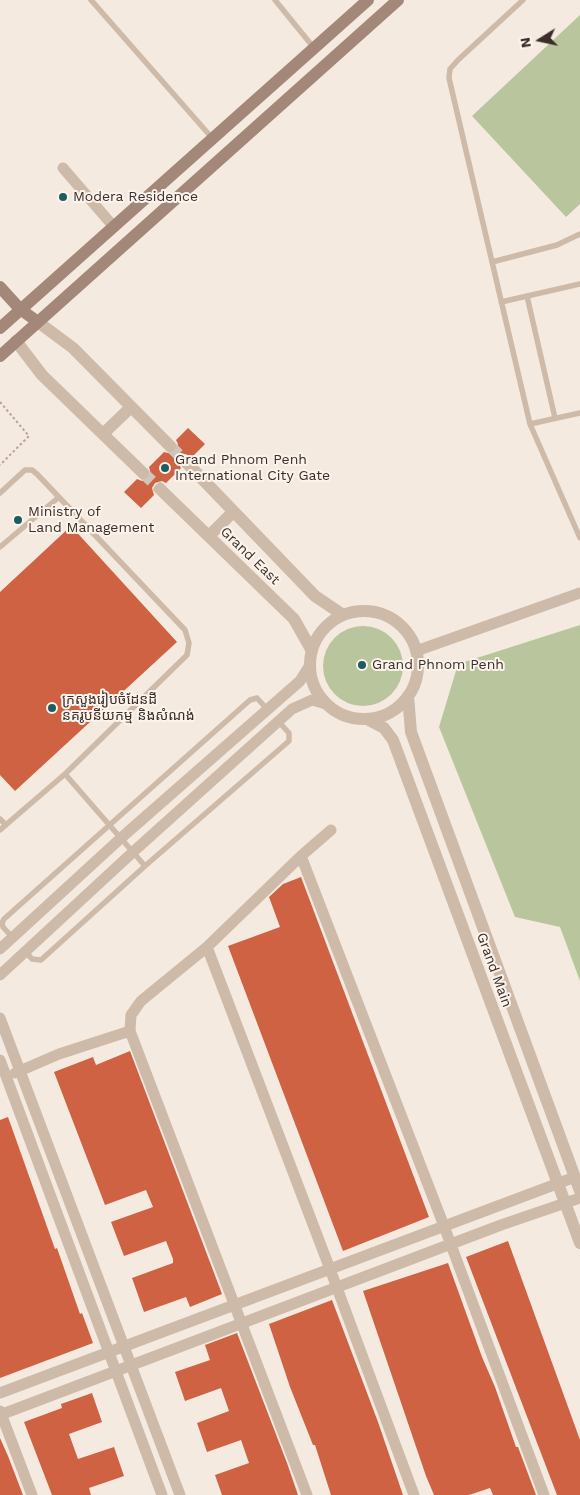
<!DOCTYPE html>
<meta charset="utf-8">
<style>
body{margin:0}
#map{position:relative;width:580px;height:1495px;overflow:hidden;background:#f5eadf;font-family:"Work Sans",sans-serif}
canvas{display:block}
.north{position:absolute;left:515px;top:15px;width:50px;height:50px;-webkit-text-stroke:4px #fcf4ec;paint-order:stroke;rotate:260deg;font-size:14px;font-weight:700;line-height:20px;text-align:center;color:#3b2f2a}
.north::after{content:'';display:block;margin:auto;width:18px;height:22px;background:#3b2f2a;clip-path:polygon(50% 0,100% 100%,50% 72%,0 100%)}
</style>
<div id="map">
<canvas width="580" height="1495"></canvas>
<div class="north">N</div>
</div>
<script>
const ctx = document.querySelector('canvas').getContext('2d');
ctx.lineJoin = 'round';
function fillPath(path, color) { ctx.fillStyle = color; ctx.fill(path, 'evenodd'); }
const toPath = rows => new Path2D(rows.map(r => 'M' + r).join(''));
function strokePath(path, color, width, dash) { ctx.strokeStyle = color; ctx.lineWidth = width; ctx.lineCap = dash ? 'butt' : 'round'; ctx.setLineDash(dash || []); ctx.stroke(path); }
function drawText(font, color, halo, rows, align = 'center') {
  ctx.font = font + ' "Work Sans","Noto Sans Khmer",sans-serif'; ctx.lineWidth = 4; ctx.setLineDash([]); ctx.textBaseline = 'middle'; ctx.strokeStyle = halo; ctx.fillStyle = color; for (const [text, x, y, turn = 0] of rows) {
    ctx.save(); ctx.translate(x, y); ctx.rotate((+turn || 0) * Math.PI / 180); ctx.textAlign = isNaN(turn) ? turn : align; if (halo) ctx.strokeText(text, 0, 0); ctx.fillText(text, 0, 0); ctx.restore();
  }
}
const green = toPath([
 [580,15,580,204,566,217,472,116],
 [580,625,580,981,560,927,515,917,439,727,458,664],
 '323 666a40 40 0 1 1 80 0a40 40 0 1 1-80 0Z'
]);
const building = toPath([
 [188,428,205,444,192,457,185,454,180,457,178,463,181,468,166,483,162,481,155,483,152,488,154,495,141,508,124,492,137,479,142,481,148,479,151,474,149,467,164,452,172,454,176,451,178,444,176,440],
 [71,526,177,642,15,791,0,775,0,592],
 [301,877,429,1217,343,1251,228,946,280,927,269,897,283,884],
 [130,1051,222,1294,190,1307,186,1297,144,1312,132,1278,173,1263,173,1259,166,1241,124,1256,111,1222,153,1207,146,1190,105,1205,54,1072,93,1057,96,1065],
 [8,1117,55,1249,57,1248,80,1314,82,1313,93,1343,0,1378,0,1120],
 [508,1241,580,1440,580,1495,557,1495,466,1257],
 [448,1263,482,1357,495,1387,516,1447,518,1447,536,1495,493,1495,490,1488,469,1495,434,1495,426,1476,363,1291],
 [332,1300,378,1422,403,1495,331,1495,315,1445,313,1445,290,1387,269,1324],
 [237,1333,287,1463,298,1495,222,1495,215,1475,249,1463,241,1440,207,1452,197,1423,229,1411,221,1388,185,1401,175,1372,210,1360,205,1345],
 [92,1393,102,1422,69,1434,78,1459,114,1447,124,1476,89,1488,91,1495,52,1495,24,1422,62,1408,61,1404],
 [0,1438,8,1456,23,1495,0,1495]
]);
const tertiaryTunnel = toPath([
 [170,446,186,462],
 [143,473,160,489]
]);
const path = toPath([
 [0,402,29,436,0,465]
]);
const service = toPath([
 [91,0,213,139],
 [275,0,314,48],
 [523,0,458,60,450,69,449,78,530,424,580,538],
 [492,262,557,245,580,234],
 [527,296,555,418],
 [501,302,580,284],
 [530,424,580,413],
 [0,493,25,470,32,470,37,474,185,630,189,643,187,655,65,774,0,830],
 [0,547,59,497],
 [65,774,145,866],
 [0,819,6,825],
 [12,937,3,927,2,923,4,919,250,700,257,698,267,709],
 [25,951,32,959,41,960,145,866,289,741,289,733,278,721]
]);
const minor = toPath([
 [63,168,114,227],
 [416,651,580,593],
 [301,856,444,1226,544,1495],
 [207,947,330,1269,414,1495],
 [0,949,121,838,300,681,310,665],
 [0,975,133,852,292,709,312,700,326,704],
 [0,1018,180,1495],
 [0,1060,162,1495],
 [15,1073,59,1054,130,1031],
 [0,1393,575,1177],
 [0,1411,32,1495],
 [0,1415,501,1225,580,1198],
 [307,1495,130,1031,131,1015,141,1001,207,947,301,856,331,830]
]);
const tertiary = toPath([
 [38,322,73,348,170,446],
 [16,341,42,375,143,473],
 [103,434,131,407],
 [186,462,315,596,343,615],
 [160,489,294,619,312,651],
 [209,536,233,512],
 '310 665a54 54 0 1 1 108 0a54 54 0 1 1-108 0Z',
 [408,696,411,732,580,1191],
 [367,719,384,728,393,740,580,1243]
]);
const secondary = toPath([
 [0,287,20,309,38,322],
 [0,328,368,0],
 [0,356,398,0]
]);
const markers = [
 [63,197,5,"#1b5d61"],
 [165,468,5,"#1b5d61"],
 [18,520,5,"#1b5d61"],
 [362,665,5,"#1b5d61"],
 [52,708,5,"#1b5d61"]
];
const poiNames = [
 ["Modera Residence",73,197],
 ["Grand Phnom Penh",175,460],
 ["International City Gate",175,476],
 ["Ministry of",28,512],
 ["Land Management",28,528],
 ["Grand Phnom Penh",372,665],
 ["ក្រសួងរៀបចំដែនដី",62,700],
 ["នគរូបនីយកម្ម និងសំណង់",62,716]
];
const streetNames = [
 ["Grand East",250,556,44],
 ["Grand Main",494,970,70]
];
fillPath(green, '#b9c69d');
fillPath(building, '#cf6243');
strokePath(tertiaryTunnel, '#d0c5bb', 12, [12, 6]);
strokePath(path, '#bba393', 2, [2.5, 2.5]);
strokePath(service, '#cebaa9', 5.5);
strokePath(minor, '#cebaa9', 11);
strokePath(tertiary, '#cebaa9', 12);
strokePath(secondary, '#a3887a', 12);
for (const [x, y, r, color] of markers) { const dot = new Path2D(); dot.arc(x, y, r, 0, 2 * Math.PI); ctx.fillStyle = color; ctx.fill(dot); strokePath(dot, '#fcf4ec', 2); }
drawText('14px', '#3b2f2a', '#fcf4ec', poiNames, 'left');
drawText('14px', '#3b2f2a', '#fcf4ec', streetNames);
</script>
